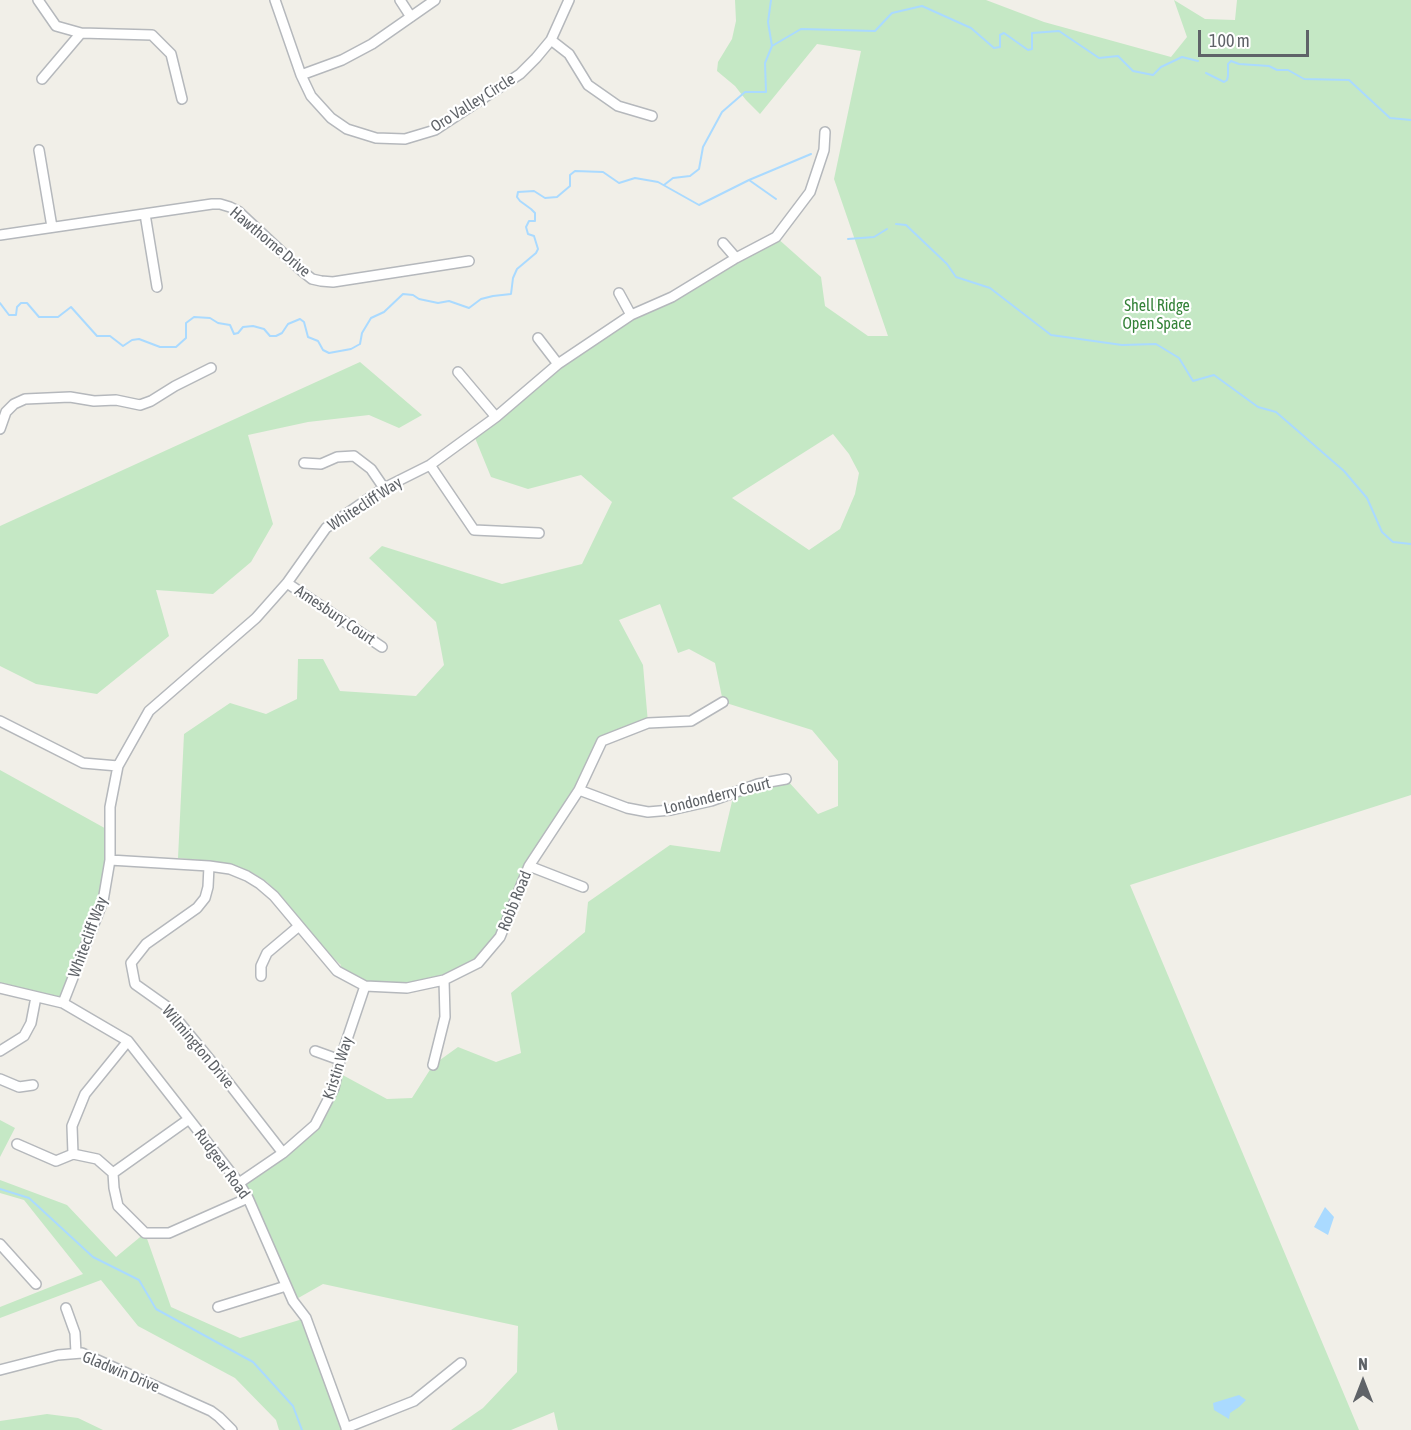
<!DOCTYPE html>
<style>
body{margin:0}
#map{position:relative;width:1411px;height:1430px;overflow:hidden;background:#f1efe8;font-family:"Asap Condensed",sans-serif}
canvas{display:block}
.north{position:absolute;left:1333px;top:1352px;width:60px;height:60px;-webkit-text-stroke:4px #fff;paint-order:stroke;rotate:0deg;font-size:16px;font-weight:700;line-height:24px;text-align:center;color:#5f6368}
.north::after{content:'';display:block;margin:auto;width:21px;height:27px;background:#5f6368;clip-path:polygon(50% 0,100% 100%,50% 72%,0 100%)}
.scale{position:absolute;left:1198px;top:30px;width:111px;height:27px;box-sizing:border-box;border:3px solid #5f6368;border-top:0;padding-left:8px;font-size:18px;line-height:21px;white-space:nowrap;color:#5f6368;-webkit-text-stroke:4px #fff;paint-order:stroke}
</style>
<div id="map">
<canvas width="1411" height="1430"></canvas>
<div class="north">N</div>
<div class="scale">100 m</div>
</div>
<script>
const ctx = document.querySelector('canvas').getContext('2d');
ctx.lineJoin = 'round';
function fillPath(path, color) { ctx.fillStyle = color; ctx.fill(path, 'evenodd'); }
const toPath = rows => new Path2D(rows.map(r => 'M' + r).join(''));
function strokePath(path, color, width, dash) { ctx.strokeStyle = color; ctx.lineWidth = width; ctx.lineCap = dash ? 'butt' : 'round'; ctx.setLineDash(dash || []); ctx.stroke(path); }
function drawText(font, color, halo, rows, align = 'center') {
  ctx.font = font + ' "Asap Condensed",sans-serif'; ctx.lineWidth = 4.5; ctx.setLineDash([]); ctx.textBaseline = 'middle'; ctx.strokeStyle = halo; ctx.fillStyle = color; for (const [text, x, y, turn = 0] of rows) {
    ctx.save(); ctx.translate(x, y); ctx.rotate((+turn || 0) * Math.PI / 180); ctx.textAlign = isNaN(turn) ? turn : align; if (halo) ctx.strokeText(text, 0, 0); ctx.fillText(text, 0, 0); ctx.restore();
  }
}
const green = toPath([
 [735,0,986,0,1044,22,1171,57,1187,37,1174,0,1205,19,1235,20,1237,0,1411,0,1411,795,1130,885,1359,1430,558,1430,554,1412,511,1430,451,1430,483,1408,517,1372,518,1326,323,1284,293,1301,239,1183,315,1125,337,1072,387,1099,412,1098,433,1065,458,1047,496,1062,521,1053,511,993,585,932,588,902,670,845,720,852,734,793,786,779,818,814,838,806,838,761,812,730,723,702,715,663,689,649,678,653,660,604,619,620,643,665,648,723,602,741,579,790,529,866,500,937,478,963,407,988,365,986,337,971,341,965,328,953,283,898,267,882,253,873,235,866,211,861,178,858,184,734,230,703,266,714,297,699,298,659,323,659,340,691,416,696,444,665,436,622,369,558,382,546,502,584,582,564,612,502,581,475,528,489,491,477,473,433,558,364,631,315,776,237,821,277,825,306,868,336,888,336,834,179,861,51,817,44,760,114,746,100,735,86,717,71,718,62,732,39,736,21],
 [833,434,849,454,859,473,855,494,840,529,809,550,732,498],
 [360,362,422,415,399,428,369,415,308,422,248,435,273,524,251,562,213,594,156,590,169,636,97,694,36,684,0,666,0,526],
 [0,770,110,831,103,901,63,1003,0,988],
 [0,1120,15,1128,0,1157],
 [0,1180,67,1205,116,1257,145,1233,171,1307,240,1338,306,1318,347,1430,279,1430,276,1420,235,1378,138,1326,101,1280,0,1318,0,1307,83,1274,24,1200,0,1193],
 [47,1414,78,1418,103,1430,0,1430,0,1421]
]);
const water = toPath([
 [1325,1207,1334,1217,1328,1235,1314,1227],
 [1239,1395,1246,1400,1239,1407,1230,1413,1229,1419,1214,1410,1213,1403]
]);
const stream = toPath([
 [772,46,801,29,875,31,892,13,922,6,971,28,994,48,1000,47,1000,35,1004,33,1028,50,1032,49,1032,33,1059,31,1099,58,1118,56,1133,71,1153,75,1161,67,1182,57,1198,61],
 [1206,73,1224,82,1227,80,1228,76,1228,64,1231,61,1239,64,1269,66,1277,70,1288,70,1304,79,1349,80,1390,118,1411,120],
 [749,180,776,199],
 [664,185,673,178,690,176,699,169,703,147,722,112,745,92,766,92,765,63,772,46,768,22,771,0],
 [896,224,906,225,947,264,956,277,990,288,1051,335,1122,345,1156,344,1179,358,1193,381,1214,375,1258,407,1276,412,1344,471,1367,498,1382,532,1393,542,1411,544],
 [848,239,874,237,887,229],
 [0,303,9,315,16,315,17,307,21,303,27,303,39,317,58,317,71,307,97,336,110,336,123,346,132,340,139,339,160,347,176,347,186,338,186,323,194,317,210,318,218,323,230,325,234,334,238,333,243,327,253,326,264,329,270,336,276,336,282,333,288,324,300,319,304,322,308,337,318,341,323,350,329,353,351,349,360,344,362,333,371,318,384,312,403,294,413,295,419,299,438,303,449,301,469,308,481,299,493,296,511,294,513,278,517,269,536,253,538,249,534,236,528,234,526,227,529,221,535,221,535,213,531,209,520,201,517,197,518,192,534,191,545,198,557,197,570,186,570,175,575,171,603,172,619,183,635,178,658,182,699,205,749,180,811,154],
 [0,1189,29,1198,93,1257,139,1280,156,1309,253,1362,293,1406,302,1430]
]);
const minor = toPath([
 [38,0,56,26,81,33,42,79],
 [275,0,301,75,311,96,331,118,347,129,376,138,405,139,435,130,520,74,536,58,551,40,569,0],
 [400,0,411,17],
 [81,33,152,35,171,54,182,99],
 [551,40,569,54,588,85,618,106,652,116],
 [301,75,342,60,372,44,435,0],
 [39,150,52,227],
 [145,214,157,287],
 [0,235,212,204,220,204,230,207,238,211,302,271,312,279,321,281,333,282,469,261],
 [723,243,736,258],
 [619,293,631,315],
 [538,338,558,364],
 [458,372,496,417],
 [0,429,6,412,14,404,25,399,70,397,94,401,116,400,140,405,151,401,175,386,211,368],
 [304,463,321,464,337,457,354,456,371,469,384,488],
 [430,465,474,530,539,533],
 [287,583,382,647],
 [0,721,83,763,118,766],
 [579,790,627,808,648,812,671,810,711,801,758,784,786,779],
 [110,860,209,866,230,869,247,876,260,884,274,896,337,971,365,986,407,988,444,980,478,963,500,937,529,866,579,790,602,741,648,723,691,721,723,702],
 [209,866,208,887,205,898,197,908,146,944,131,963,135,984,166,1006,217,1068,283,1153],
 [529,866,583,887],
 [261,976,261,966,267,953,299,926],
 [0,988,63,1003,128,1041,189,1119,239,1183,248,1198,293,1301,306,1318,347,1430],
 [63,1003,103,901,110,860,110,807,118,766,149,711,256,618,287,583,326,528,384,488,430,465,496,417,558,364,631,315,672,297,736,258,776,237,810,192,824,150,825,132],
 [0,1051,24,1036,31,1023,36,997],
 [315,1051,340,1060],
 [433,1065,445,1017,444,980],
 [0,1079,19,1087,33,1085],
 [17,1144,56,1161,73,1154,97,1159,113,1173,114,1188,118,1206,145,1233,169,1233,248,1198],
 [73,1154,72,1126,85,1094,128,1041],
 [113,1173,189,1119],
 [239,1183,283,1153,315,1125,334,1088,340,1060,365,986],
 [0,1244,36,1284],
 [218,1307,286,1286],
 [66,1308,75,1333,76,1353],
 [0,1370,58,1355,82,1353,211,1411,219,1417,232,1430],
 [346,1428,414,1401,461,1363]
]);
const streetNames = [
 ["Oro Valley Circle",473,103,-32],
 ["Hawthorne Drive",270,242,40],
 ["Whitecliff Way",365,504,-33],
 ["Amesbury Court",335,615,34],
 ["Londonderry Court",717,796,-14],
 ["Robb Road",515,901,-68],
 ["Whitecliff Way",88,937,-70],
 ["Wilmington Drive",198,1047,50],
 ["Kristin Way",338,1068,-72],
 ["Rudgear Road",222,1164,54],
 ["Gladwin Drive",121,1372,23]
];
const parkNames = [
 ["Shell Ridge",1157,306],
 ["Open Space",1157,324]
];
fillPath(green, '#c5e8c5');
fillPath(water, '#aadaff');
strokePath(stream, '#aadaff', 2);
strokePath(minor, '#b5b8bc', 12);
strokePath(minor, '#fff', 9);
drawText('16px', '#5f6368', '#fff', streetNames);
drawText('16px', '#348238', '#fff', parkNames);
</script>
